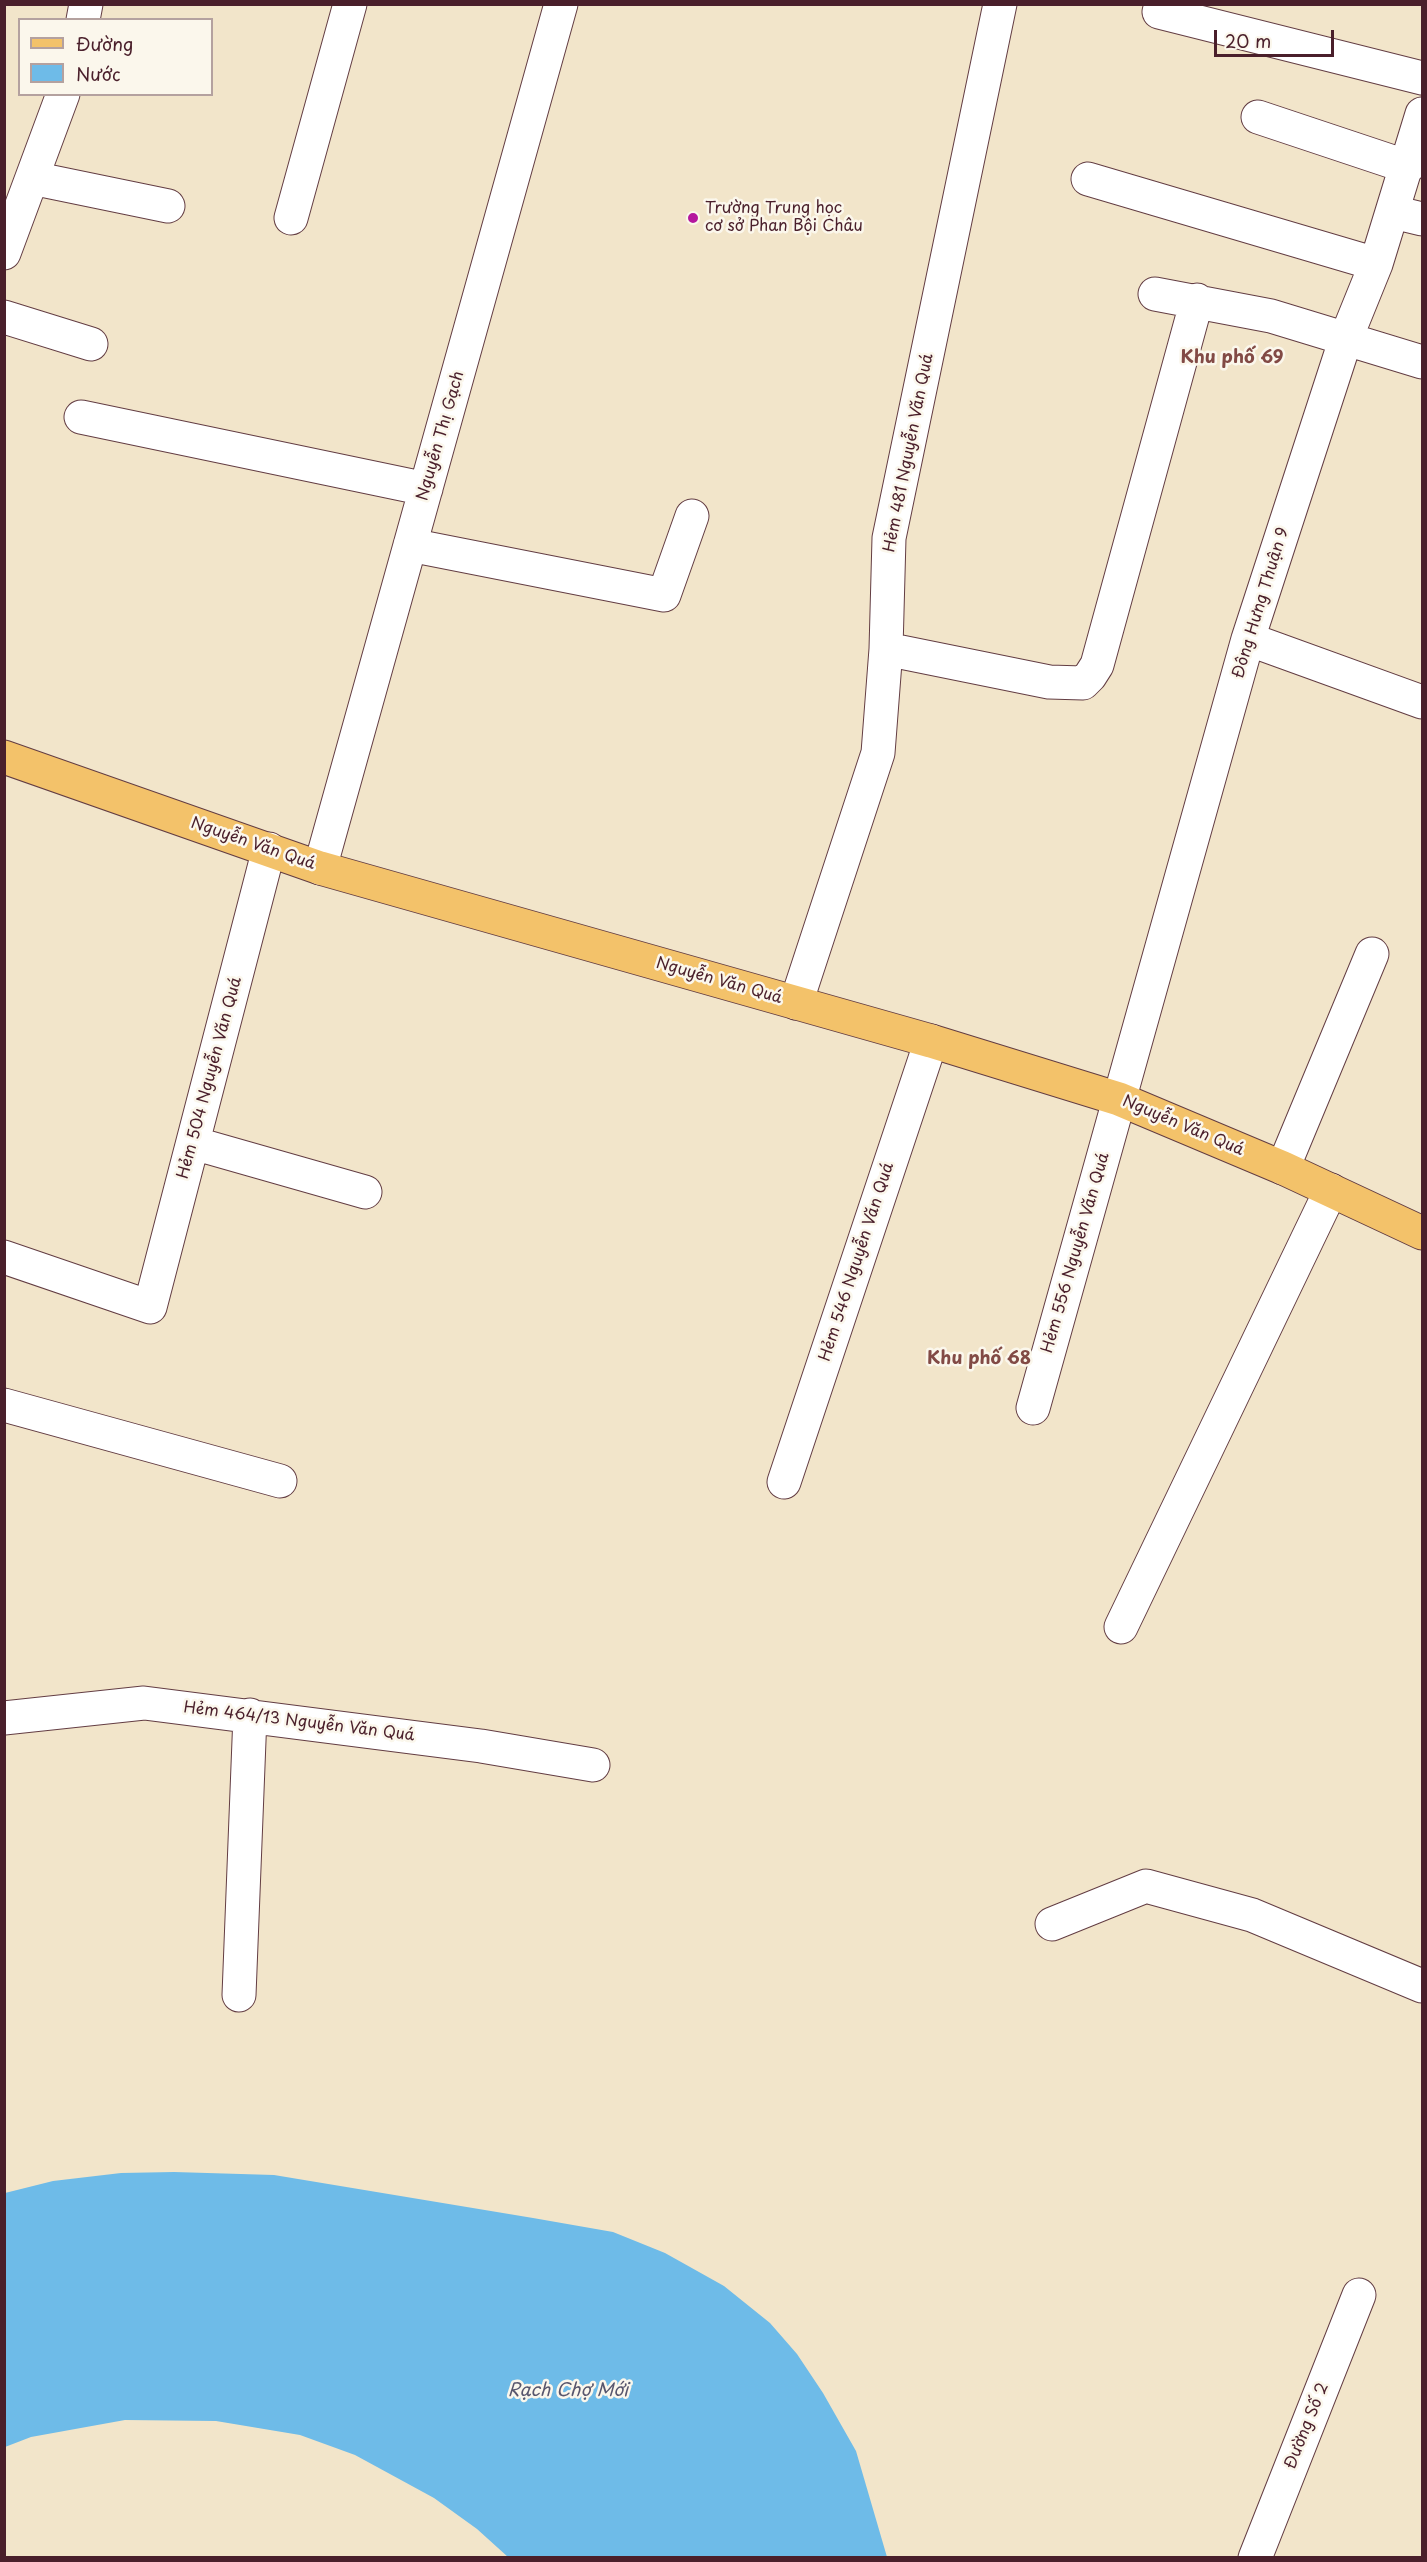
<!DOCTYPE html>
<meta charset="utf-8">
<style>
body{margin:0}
#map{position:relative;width:1427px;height:2562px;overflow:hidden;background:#f2e5ca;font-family:"Playpen Sans",sans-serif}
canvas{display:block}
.frame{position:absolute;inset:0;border:6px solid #4a1f2b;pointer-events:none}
.legend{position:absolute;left:18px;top:18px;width:195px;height:78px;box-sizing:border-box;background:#fbf7ec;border:2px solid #b4a19f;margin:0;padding:8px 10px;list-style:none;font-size:18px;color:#4a1f2b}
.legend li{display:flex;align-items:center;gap:12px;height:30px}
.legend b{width:30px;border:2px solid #b4a19f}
.scale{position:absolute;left:1214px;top:30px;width:120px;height:27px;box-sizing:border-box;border:3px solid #4a1f2b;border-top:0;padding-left:8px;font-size:18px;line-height:21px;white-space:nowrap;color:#4a1f2b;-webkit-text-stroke:4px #fbf7ec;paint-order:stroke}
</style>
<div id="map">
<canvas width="1427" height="2562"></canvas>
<div class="frame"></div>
<ul class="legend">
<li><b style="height:8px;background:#f3c26a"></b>Đường</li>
<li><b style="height:16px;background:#6ebbe8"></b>Nước</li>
</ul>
<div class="scale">20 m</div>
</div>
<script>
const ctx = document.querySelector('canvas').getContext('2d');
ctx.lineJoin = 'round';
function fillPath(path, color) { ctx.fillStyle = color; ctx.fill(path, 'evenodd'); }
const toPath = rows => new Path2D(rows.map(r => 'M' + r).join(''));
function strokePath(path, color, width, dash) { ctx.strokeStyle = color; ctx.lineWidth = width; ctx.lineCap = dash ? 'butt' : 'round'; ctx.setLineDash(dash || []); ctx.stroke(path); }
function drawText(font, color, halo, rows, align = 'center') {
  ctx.font = font + ' "Playpen Sans",sans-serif'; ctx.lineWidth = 5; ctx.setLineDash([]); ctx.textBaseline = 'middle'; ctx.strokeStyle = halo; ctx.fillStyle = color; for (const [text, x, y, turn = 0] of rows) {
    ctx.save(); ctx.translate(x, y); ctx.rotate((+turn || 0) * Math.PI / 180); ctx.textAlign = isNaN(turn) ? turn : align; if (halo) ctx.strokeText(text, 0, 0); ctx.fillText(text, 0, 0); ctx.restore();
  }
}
const water = toPath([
 [174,2172,274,2175,533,2218,613,2232,665,2253,724,2286,770,2323,797,2354,823,2393,856,2451,887,2557,508,2557,477,2529,434,2498,355,2455,300,2435,216,2421,125,2420,31,2437,5,2447,5,2193,53,2181,121,2173]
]);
const minor = toPath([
 [1161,4,1159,12,1422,78],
 [83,20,86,4],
 [1258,117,1408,167],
 [32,178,168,206],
 [1088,179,1376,264],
 [1393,212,1422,219],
 [291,218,350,4],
 [4,253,63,94],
 [1155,294,1271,316,1422,362],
 [4,317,91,344],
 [81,417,426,489],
 [410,545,664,595,692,516],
 [1248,639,1422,702],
 [886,649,1049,682,1083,683,1090,676,1097,665,1197,300],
 [320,868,561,4],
 [796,1003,878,753,886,649,889,538,1000,4],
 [193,1143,365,1192],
 [1283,1168,1372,954],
 [4,1257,150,1307,269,849],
 [4,1405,280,1481],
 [1033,1408,1248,639,1346,338,1376,264,1422,114],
 [784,1482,931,1041],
 [1121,1627,1331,1190],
 [4,1718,144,1703,481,1746,593,1765],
 [1052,1924,1146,1886,1252,1915,1422,1986],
 [239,1995,250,1715],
 [1255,2558,1359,2295]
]);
const major = toPath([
 [4,757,320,868,931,1041,1119,1099,1283,1168,1422,1233]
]);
const markers = [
 [693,218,6,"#b5179e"]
];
const poiNames = [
 ["Trường Trung học",705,209],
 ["cơ sở Phan Bội Châu",705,227]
];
const streetNames = [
 ["Nguyễn Thị Gạch",441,436,-74],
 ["Hẻm 481 Nguyễn Văn Quá",909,453,-79],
 ["Đông Hưng Thuận 9",1261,603,-73],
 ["Nguyễn Văn Quá",253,844,19],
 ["Nguyễn Văn Quá",719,981,16],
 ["Hẻm 504 Nguyễn Văn Quá",210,1078,-75],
 ["Nguyễn Văn Quá",1183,1126,23],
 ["Hẻm 556 Nguyễn Văn Quá",1076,1253,-74],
 ["Hẻm 546 Nguyễn Văn Quá",857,1262,-72],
 ["Hẻm 464/13 Nguyễn Văn Quá",299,1722,7],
 ["Đường Số 2",1307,2426,-68]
];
const neighbourhoodNames = [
 ["Khu phố 69",1232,358],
 ["Khu phố 68",979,1359]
];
const waterNames = [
 ["Rạch Chợ Mới",568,2391]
];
fillPath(water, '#6ebbe8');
strokePath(minor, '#633d43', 35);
strokePath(major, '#633d43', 35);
strokePath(minor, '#fff', 33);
strokePath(major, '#f3c26a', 33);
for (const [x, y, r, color] of markers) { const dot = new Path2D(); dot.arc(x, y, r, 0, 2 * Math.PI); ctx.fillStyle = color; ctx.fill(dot); strokePath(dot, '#fbf7ec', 2); }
drawText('16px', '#4a1f2b', '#fbf7ec', poiNames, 'left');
drawText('16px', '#4a1f2b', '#fbf7ec', streetNames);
drawText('bold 18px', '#824a45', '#fbf7ec', neighbourhoodNames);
drawText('italic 18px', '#57566d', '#fbf7ec', waterNames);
</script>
